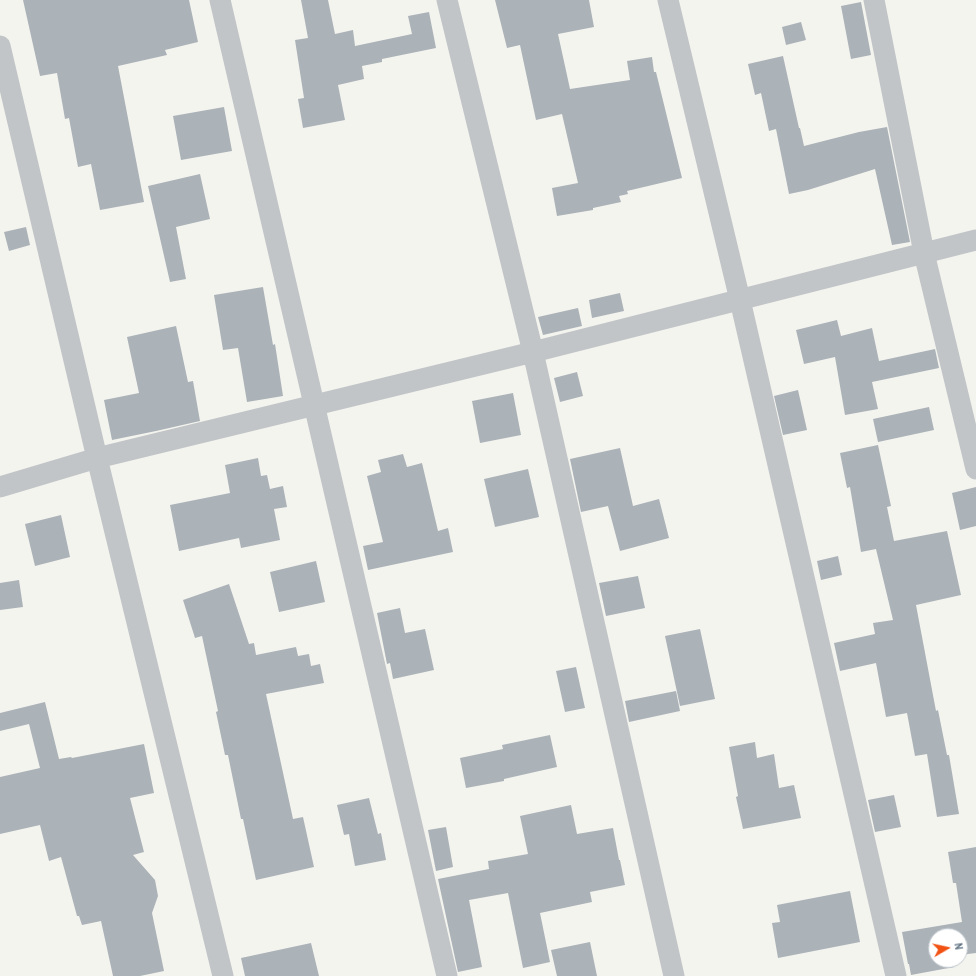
<!DOCTYPE html>
<style>
body{margin:0}
#map{position:relative;width:976px;height:976px;overflow:hidden;background:#f4f4ef;font-family:"Archivo Narrow",sans-serif}
canvas{display:block}
.north{position:absolute;left:928px;top:928px;width:40px;height:40px;box-sizing:border-box;background:#fff;border:1px solid #bfc7cd;border-radius:50%;rotate:81deg;font-size:11px;font-weight:700;line-height:16px;text-align:center;color:#607283}
.north::after{content:'';display:block;margin:auto;width:14px;height:18px;background:#f15213;clip-path:polygon(50% 0,100% 100%,50% 72%,0 100%)}
</style>
<div id="map">
<canvas width="976" height="976"></canvas>
<div class="north">N</div>
</div>
<script>
const ctx = document.querySelector('canvas').getContext('2d');
ctx.lineJoin = 'round';
function fillPath(path, color) { ctx.fillStyle = color; ctx.fill(path, 'evenodd'); }
const toPath = rows => new Path2D(rows.map(r => 'M' + r).join(''));
function strokePath(path, color, width, dash) { ctx.strokeStyle = color; ctx.lineWidth = width; ctx.lineCap = dash ? 'butt' : 'round'; ctx.setLineDash(dash || []); ctx.stroke(path); }
const building = toPath([
 [23,0,189,0,198,42,165,50,167,55,118,66,144,202,100,210,91,164,78,167,69,118,65,119,57,73,40,76],
 [301,0,328,0,335,34,353,30,355,46,412,34,408,16,429,12,436,48,382,59,382,62,362,66,364,79,338,85,345,120,303,128,298,99,304,98,295,40,308,38],
 [495,0,589,0,594,27,558,34,570,89,630,80,627,61,652,57,654,72,656,72,682,178,627,191,628,194,619,196,621,202,593,208,593,210,557,216,552,188,578,183,562,114,536,120,520,45,507,48],
 [861,2,871,55,851,59,841,6],
 [801,22,806,40,786,45,782,27],
 [783,56,799,128,800,128,804,146,859,132,887,127,910,242,892,245,875,169,808,190,789,194,776,129,769,131,761,93,755,95,748,64],
 [224,107,232,151,181,160,173,116],
 [200,174,210,219,176,227,186,279,170,282,148,186],
 [26,227,30,245,9,251,4,232],
 [263,287,273,345,275,344,283,396,247,402,238,348,223,350,214,295],
 [620,293,624,311,592,318,589,300],
 [578,308,582,326,543,335,538,317],
 [837,320,841,336,872,328,879,361,935,349,939,368,872,382,878,409,845,415,835,357,804,364,796,330],
 [176,326,188,382,193,381,200,421,156,431,112,440,104,400,139,393,127,337],
 [577,372,583,396,560,402,554,378],
 [798,390,807,430,783,435,774,396],
 [513,393,521,435,480,443,472,401],
 [929,407,934,430,878,442,873,419],
 [878,445,891,506,887,507,894,541,947,531,961,595,916,605,936,711,938,710,947,755,949,755,959,814,937,817,927,754,915,756,907,713,886,717,876,663,840,671,834,643,875,634,873,623,893,620,876,549,861,552,850,487,847,488,840,453],
 [620,448,633,506,659,499,669,538,620,551,608,506,581,512,570,459],
 [403,454,407,467,422,463,438,531,448,528,453,552,368,570,363,546,383,542,367,476,381,472,378,460],
 [258,458,261,476,267,475,270,489,283,486,287,507,274,509,280,540,241,548,239,538,179,551,170,505,230,493,225,465],
 [528,469,539,517,495,527,484,479],
 [976,487,976,526,960,530,952,493],
 [61,515,70,557,35,566,25,524],
 [838,556,842,575,821,580,817,561],
 [316,561,325,602,279,612,270,572],
 [638,576,645,608,606,616,599,583],
 [19,580,23,607,0,610,0,583],
 [229,584,249,644,254,643,256,655,296,647,298,656,309,654,311,666,320,664,324,683,266,694,293,819,303,817,314,867,256,880,243,819,241,819,228,755,225,755,216,712,218,711,202,636,195,638,183,600],
 [400,608,405,633,425,629,434,670,393,679,390,663,387,664,377,613],
 [700,629,715,699,680,706,665,636],
 [576,667,585,708,565,712,556,671],
 [676,691,680,711,629,722,625,701],
 [45,702,59,759,71,757,72,758,144,744,154,793,130,798,144,852,133,855,155,880,158,896,152,913,164,971,140,976,113,976,101,921,82,925,79,916,77,916,61,857,49,861,40,825,0,834,0,777,40,768,29,724,0,731,0,713],
 [550,735,557,767,504,779,504,781,466,788,460,758,503,749,502,745],
 [755,742,757,758,774,754,779,788,794,785,801,818,743,829,736,797,738,796,729,747],
 [894,795,901,827,875,832,868,800],
 [369,798,378,834,381,833,386,860,355,866,349,834,344,835,337,805],
 [571,805,577,834,613,828,619,860,620,860,625,885,590,892,592,902,540,913,550,962,523,968,508,893,469,900,482,967,458,972,438,879,489,869,488,861,528,854,520,816],
 [446,827,453,867,436,871,428,830],
 [976,847,976,953,960,955,960,936,936,936,936,960,952,960,954,967,911,975,909,964,908,964,902,932,962,922,956,883,953,883,948,852],
 [850,891,860,942,778,958,772,923,780,922,777,905],
 [590,942,597,976,557,976,551,950],
 [311,943,319,976,245,976,241,958]
]);
const minor = toPath([
 [220,0,447,976],
 [447,0,533,352,674,976],
 [668,0,740,300,896,976],
 [874,0,924,253,976,469],
 [0,46,97,458,223,976],
 [0,487,97,458,533,352,976,240]
]);
fillPath(building, '#abb2b8');
strokePath(minor, '#c1c5c8', 21);
</script>
